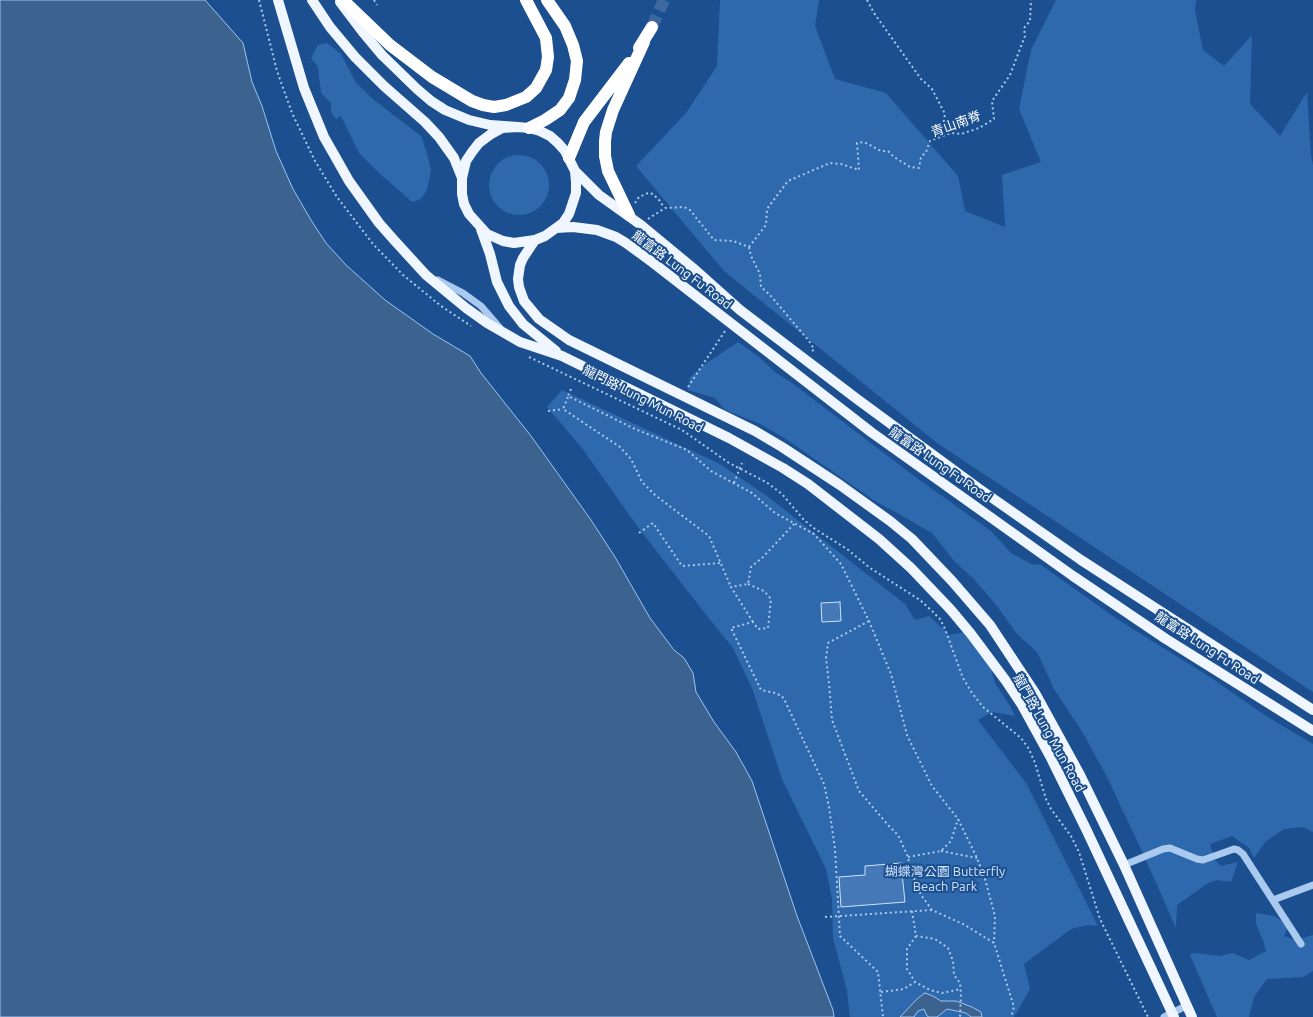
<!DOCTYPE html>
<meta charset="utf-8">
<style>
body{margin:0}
canvas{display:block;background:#1b4f8f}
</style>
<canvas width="1313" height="1017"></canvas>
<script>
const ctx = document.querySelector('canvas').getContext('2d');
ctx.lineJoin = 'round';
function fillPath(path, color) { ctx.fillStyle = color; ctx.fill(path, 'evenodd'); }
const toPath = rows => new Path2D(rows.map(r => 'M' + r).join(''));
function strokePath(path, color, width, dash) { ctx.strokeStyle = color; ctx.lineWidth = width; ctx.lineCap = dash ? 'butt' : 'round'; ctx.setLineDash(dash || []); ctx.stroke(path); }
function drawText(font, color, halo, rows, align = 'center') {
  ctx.font = font + ' Ubuntu,"Noto Sans TC",sans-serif'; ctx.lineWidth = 4; ctx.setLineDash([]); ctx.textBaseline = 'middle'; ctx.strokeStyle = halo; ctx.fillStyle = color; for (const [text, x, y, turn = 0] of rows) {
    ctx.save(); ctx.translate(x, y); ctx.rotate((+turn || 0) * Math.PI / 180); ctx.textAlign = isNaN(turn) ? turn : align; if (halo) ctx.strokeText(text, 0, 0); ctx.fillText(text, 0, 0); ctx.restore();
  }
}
const green = toPath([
 [720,0,819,0,815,26,835,79,886,93,958,176,965,211,1005,227,1002,175,1041,162,1019,109,1031,50,1056,0,1196,0,1195,11,1203,50,1224,66,1252,35,1250,104,1280,136,1307,92,1311,155,1313,165,1313,692,937,443,724,271,636,166,686,113,717,66],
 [327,43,341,54,356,83,374,100,421,136,427,153,431,171,427,190,421,199,412,202,376,170,359,153,341,116,336,119,331,112,331,103,321,93,318,67,311,58,318,45],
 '489 185a30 30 0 1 1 60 0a30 30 0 1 1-60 0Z',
 [738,342,759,357,775,372,792,383,914,476,991,531,1011,553,1031,564,1041,565,1117,619,1213,679,1266,716,1313,744,1313,832,1303,827,1284,829,1266,841,1254,858,1249,848,1232,836,1210,844,1215,860,1221,866,1238,862,1231,882,1217,880,1208,883,1177,905,1176,928,1141,849,1107,777,1083,733,1054,689,1037,652,1017,634,997,606,974,579,955,562,932,533,899,514,875,501,783,437,758,423,725,410,715,398,688,390,690,377,707,363],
 [562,390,720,464,767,496,905,604,915,620,929,616,950,635,964,632,984,642,995,683,1010,706,1015,716,992,712,978,720,1026,783,1098,926,1087,925,1071,929,1024,964,1030,989,1014,1017,850,1017,847,991,833,938,832,899,826,869,782,779,752,688,733,648,707,616,637,526,582,448,547,407],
 [1256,913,1274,916,1289,925,1284,936,1295,940,1313,935,1313,971,1303,977,1267,979,1254,997,1249,1017,1217,1017,1190,955,1193,953,1220,956,1233,953,1249,960,1266,951,1263,940,1256,924]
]);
const water = toPath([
 [0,0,205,0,243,43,252,82,262,106,276,151,293,189,311,220,326,243,346,265,385,300,433,334,470,356,481,373,531,436,591,520,615,557,650,618,674,650,684,658,693,673,696,692,714,722,736,752,752,781,797,916,833,1010,834,1017,0,1017,0,0],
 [925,993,933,996,941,1001,956,1001,972,1007,981,1012,982,1017,971,1017,966,1013,947,1009,937,1017,929,1017,927,1016,924,1009,918,1011,914,1017,900,1017,918,998,925,993]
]);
const building = toPath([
 [840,602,841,621,822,622,821,603,840,602],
 [901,863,905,902,841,907,839,877,865,875,865,866,901,863]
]);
const highwayTunnel = toPath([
 [652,27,664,0]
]);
const path = toPath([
 [259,0,277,71,292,113,315,161,337,197,373,244,403,275,441,306,471,326],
 [374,0,377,5],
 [867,0,874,13,921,79,932,89,945,114,941,137],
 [635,203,639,197,648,193,653,194,660,201,664,208],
 [648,219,665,208,684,207,690,210,714,240,733,241,749,247],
 [749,247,766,225,767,209,788,181,830,163,841,164,859,170,857,143,864,142,881,151,888,151,894,157,910,167,919,168,921,157,926,152,930,141,951,133,961,134,979,128,994,119,992,101,1010,75,1025,36,1024,28,1030,21,1031,0],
 [749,247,751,256,760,274,761,287,770,295,809,341,814,349,811,353],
 [529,357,682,430,729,463,766,482,782,494,804,520,815,529,847,549,870,568,920,600,932,611,940,619,945,629,963,678,972,693,983,707,1021,738,1029,749,1035,763,1046,799,1051,809,1071,836,1079,852,1100,919,1148,1017],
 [688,387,725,331],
 [571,389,568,396,635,429,687,450,711,471,752,493,775,513,814,534,841,564,869,621,891,674,907,735,932,786,958,819,977,858,985,879,995,916,994,943],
 [568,397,563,409,620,447,631,459,642,482,655,495,709,536,731,587],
 [548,411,563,409],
 [734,483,742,463],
 [639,533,653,523,682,566,720,563],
 [748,584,764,591,771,599,768,628,758,629,753,622,731,628,761,690,775,693,782,696,785,701,824,784,829,807,835,849,840,936,878,972,883,1017],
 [869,621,828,643,826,658,829,683,832,720,859,791,888,825,898,835,908,857,911,872,921,895,932,910,965,925,994,943,1014,1007,1011,1017],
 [753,622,731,587,748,584,751,567,763,557,794,524],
 [941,851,977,858],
 [908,857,941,851,951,841,958,819],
 [912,911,916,936,935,939,948,948,953,961,954,975,960,983,961,994,960,1017],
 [825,917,932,910],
 [916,936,907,949,907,969,915,982,930,990,942,993,961,989],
 [881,992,904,989,915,982]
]);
const minor = toPath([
 [438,280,463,293,481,306,500,328],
 [1124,865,1163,849,1170,848,1197,859,1203,860,1234,849,1238,850,1243,854,1301,944],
 [1273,900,1313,885],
 [1164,1017,1186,1006]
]);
const major = toPath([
 [278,0,304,88,324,137,336,158,349,181,379,223,394,240,426,275,466,308,487,323,520,342,562,356,729,438,783,468,808,484,879,539,911,568,951,610,971,634,1006,681,1022,705,1050,756,1087,831,1174,1017],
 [312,0,330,27,355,57,384,86,425,122,439,137,454,158,462,178],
 [340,2,362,31,382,55,417,89,431,101,445,110,469,120,490,125,518,127,529,128,540,131,550,136,558,143,565,151,575,171,576,182,576,193,569,214,563,223,545,236,535,240,514,243,503,241,487,234,469,214,464,204,462,194,462,178,466,161,472,152,479,143,491,134,502,128,518,127],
 [575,171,599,195,641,225,693,268,740,310,857,399,978,488,1081,560,1313,710],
 [556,228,573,227,597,230,616,237,626,243,652,262,871,432,1073,576,1166,639,1313,731],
 [481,229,490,254,497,282,509,306,523,324,556,351],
 [535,240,523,258,520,265,518,279,519,287,524,301,539,319,569,340,755,431,782,447,840,485,890,521,912,539,952,581,990,625,1035,693,1080,775,1124,865,1192,1017]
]);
const highway = toPath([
 [343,0,390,45,432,77,472,101,483,105,494,107,506,105,526,97,536,88,546,70,548,57,546,38,526,0],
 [639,48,652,27],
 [529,128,545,120,560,110,569,98,575,80,577,61,573,45,565,26,547,0],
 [569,158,584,122,629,63],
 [629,215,608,171,605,156,605,141,606,132,613,110,644,42]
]);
const streetNames = [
 ["青山南脊",956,124,-20],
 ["龍富路 Lung Fu Road",682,270,37],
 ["龍門路 Lung Mun Road",643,399,27],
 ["龍富路 Lung Fu Road",940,465,35],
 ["龍富路 Lung Fu Road",1207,648,33],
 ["龍門路 Lung Mun Road",1049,733,61]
];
const parkNames = [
 ["蝴蝶灣公園 Butterfly",945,872],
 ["Beach Park",945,887]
];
fillPath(green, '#2e69ad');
fillPath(water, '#3c6290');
strokePath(water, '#9cc4f0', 1);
fillPath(building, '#4478b7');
strokePath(building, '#cfe3fa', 1);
strokePath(highwayTunnel, '#3d69a0', 12, [12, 6]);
strokePath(path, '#a9c9ee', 2, [2, 3]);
strokePath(minor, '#a9c9ee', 7);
strokePath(major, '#f0f6ff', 10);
strokePath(highway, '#fff', 12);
drawText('13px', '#fff', '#1b4f8f', streetNames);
drawText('13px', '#cfe3fa', '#1b4f8f', parkNames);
</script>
